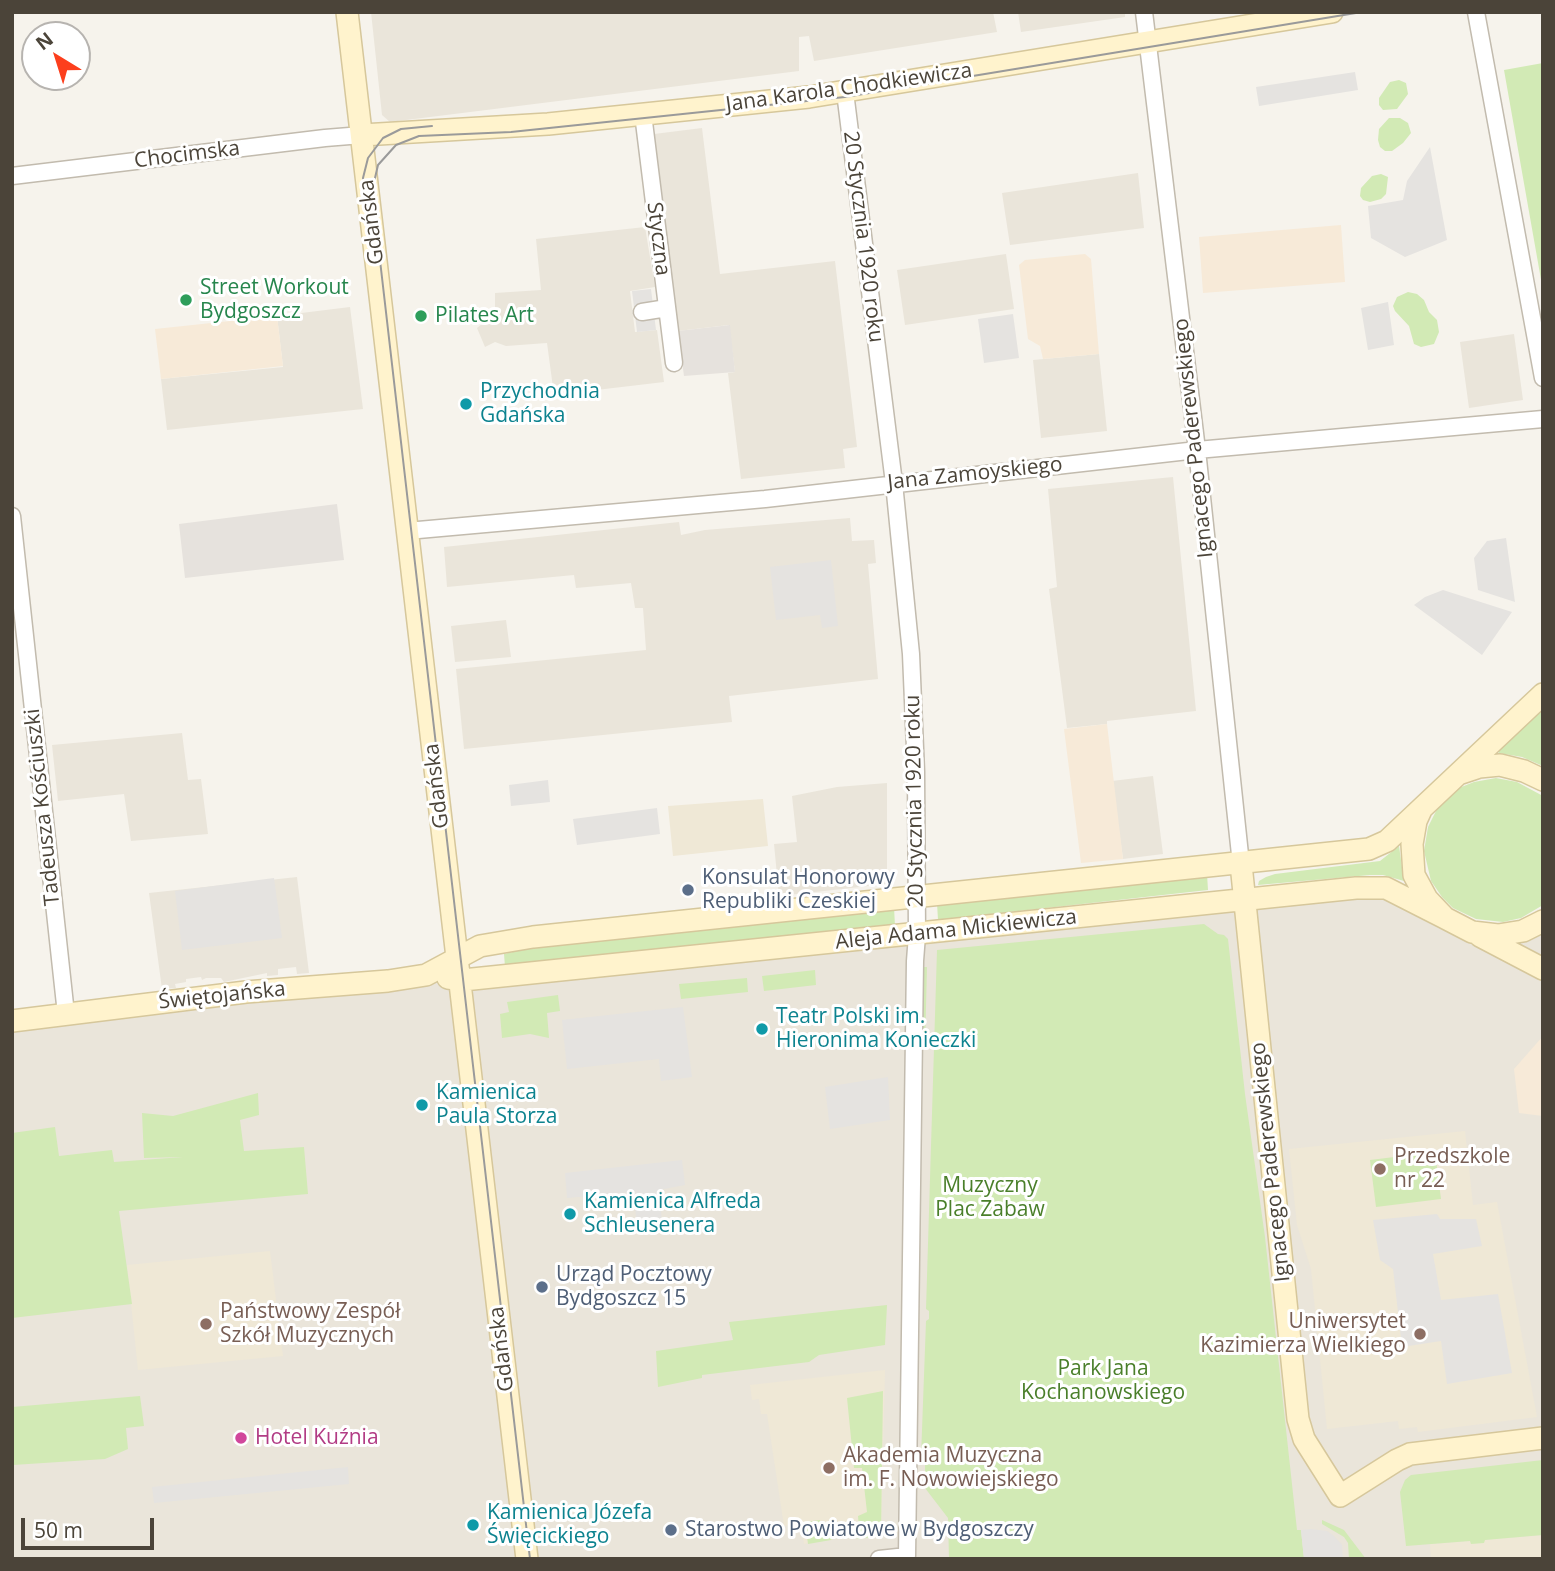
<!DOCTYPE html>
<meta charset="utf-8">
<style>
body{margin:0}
#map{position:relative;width:1555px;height:1571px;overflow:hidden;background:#f6f3ec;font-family:"Open Sans",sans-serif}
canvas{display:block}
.frame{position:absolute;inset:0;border:14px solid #4b4439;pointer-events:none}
.north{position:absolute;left:21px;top:21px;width:70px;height:70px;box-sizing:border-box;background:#fff;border:2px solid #b7b4b0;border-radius:50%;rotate:322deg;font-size:19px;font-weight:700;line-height:28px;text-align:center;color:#4b4439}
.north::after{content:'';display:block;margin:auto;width:24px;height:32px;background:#fc3f1d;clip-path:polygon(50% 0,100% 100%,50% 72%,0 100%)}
.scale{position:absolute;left:21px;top:1518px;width:133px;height:32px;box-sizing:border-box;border:4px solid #4b4439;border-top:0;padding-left:9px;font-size:21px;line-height:24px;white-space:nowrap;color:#4b4439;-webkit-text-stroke:5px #fff;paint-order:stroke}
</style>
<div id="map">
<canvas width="1555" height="1571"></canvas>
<div class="frame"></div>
<div class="north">N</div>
<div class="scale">50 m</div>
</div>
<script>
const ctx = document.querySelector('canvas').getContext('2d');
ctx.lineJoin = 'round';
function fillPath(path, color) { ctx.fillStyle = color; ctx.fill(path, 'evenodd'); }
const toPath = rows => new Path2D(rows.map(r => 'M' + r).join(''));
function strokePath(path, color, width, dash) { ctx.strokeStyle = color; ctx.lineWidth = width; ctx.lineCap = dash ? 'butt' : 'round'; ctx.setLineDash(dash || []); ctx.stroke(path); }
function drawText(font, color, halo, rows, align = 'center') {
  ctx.font = font + ' "Open Sans",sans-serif'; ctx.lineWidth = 6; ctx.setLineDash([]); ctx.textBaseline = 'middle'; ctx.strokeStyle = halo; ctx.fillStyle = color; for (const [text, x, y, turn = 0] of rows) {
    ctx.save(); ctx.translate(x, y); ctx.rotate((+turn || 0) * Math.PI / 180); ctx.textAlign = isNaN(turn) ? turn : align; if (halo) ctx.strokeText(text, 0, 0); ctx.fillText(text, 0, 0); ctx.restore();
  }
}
const residential = toPath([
 [371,12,993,12,997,32,814,61,809,36,799,37,799,71,390,122,382,115],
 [1018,12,1125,12,1125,17,1021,32],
 [702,128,720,274,835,261,857,447,843,449,845,468,741,479,728,373,735,372,729,325,678,331,654,134],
 [1138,173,1144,228,1010,245,1002,193],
 [645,227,655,287,630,291,635,332,657,330,664,382,554,395,547,343,506,346,495,342,485,347,477,328,488,319,495,307,495,293,541,290,536,239],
 [1006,254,1014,309,905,325,897,270],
 [350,307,363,409,167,430,161,379,283,367,277,316],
 [1514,334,1523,400,1469,408,1460,342],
 [1099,354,1107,431,1041,438,1033,360],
 [1173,477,1196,711,1107,721,1107,724,1067,728,1049,589,1057,587,1048,489],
 [850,518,852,541,874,540,876,563,868,564,878,679,729,696,732,722,464,749,456,669,646,650,643,608,635,608,631,583,576,588,574,575,447,587,444,547,679,522,681,535,705,530],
 [506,620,511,657,455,662,451,626],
 [182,733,188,780,201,779,208,834,131,841,124,794,58,801,52,745],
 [1153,776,1163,854,1123,859,1112,781],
 [887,783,887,884,779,896,774,844,797,842,792,796,837,787],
 [297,877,309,973,297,974,296,967,278,969,278,975,267,976,267,973,224,982,221,978,206,978,202,980,201,977,186,979,186,982,175,984,176,988,162,989,149,893],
 [1356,888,1472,932,1543,921,1543,1559,12,1559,12,1021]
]);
const commercial = toPath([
 [1341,225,1345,282,1203,293,1199,237],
 [1085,254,1091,259,1099,354,1043,359,1040,346,1028,339,1019,265,1025,260],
 [277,316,283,366,161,379,155,329],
 [1107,724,1123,859,1081,863,1064,729],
 [1543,1036,1543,1116,1519,1113,1514,1069]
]);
const industrial = toPath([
 [730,325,735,372,684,376,678,331],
 [337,504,344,560,185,578,179,524]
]);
const education = toPath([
 [763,799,768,846,673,856,668,806],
 [1465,1131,1473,1205,1497,1202,1537,1417,1418,1432,1417,1427,1399,1429,1398,1421,1327,1429,1311,1269,1297,1225,1289,1149],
 [270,1251,283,1356,138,1370,127,1265],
 [885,1370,881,1536,858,1539,847,1531,835,1533,831,1540,804,1544,801,1523,784,1526,767,1414,761,1414,759,1399,752,1400,750,1385],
 [1543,1535,1543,1559,1431,1559,1430,1544]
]);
const green = toPath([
 [1543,63,1543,291,1504,70],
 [1399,80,1406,83,1408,94,1397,109,1383,110,1379,105,1379,98,1390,82],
 [1389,118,1400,118,1408,123,1411,133,1403,143,1392,151,1385,151,1380,147,1378,140,1379,129],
 [1381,174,1388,177,1386,194,1381,199,1370,202,1363,200,1360,196,1361,188,1372,176],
 [1408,292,1417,294,1424,300,1429,312,1437,320,1439,332,1434,344,1421,347,1414,344,1409,326,1395,311,1393,306,1397,297],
 [1540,710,1543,712,1543,766,1522,757,1499,753,1498,751],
 [1496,778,1517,782,1543,796,1543,905,1521,918,1503,922,1476,919,1453,908,1442,897,1431,881,1424,851,1428,827,1439,805,1459,788,1474,782],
 [1399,846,1404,881,1383,875,1370,875,1258,885,1259,881,1266,877,1275,874,1380,861],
 [1207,874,1208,890,938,920,937,903],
 [894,907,895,926,505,967,504,954,547,944],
 [1204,924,1218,934,1224,935,1228,939,1245,1094,1265,1237,1297,1530,1301,1530,1304,1559,949,1559,948,1518,925,1488,925,1457,921,1457,926,1321,929,1319,929,1311,926,1309,937,950],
 [922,967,927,967,925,1048,920,1049],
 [815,970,816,985,764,991,762,976],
 [747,978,748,992,681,999,679,984],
 [558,995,560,1011,547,1013,549,1038,530,1034,502,1038,500,1014,509,1012,507,1002],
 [258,1093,259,1115,240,1120,244,1151,304,1147,308,1194,119,1211,132,1304,12,1318,12,1133,55,1127,59,1156,112,1150,114,1162,183,1157,144,1158,142,1113,173,1116],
 [1435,1152,1441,1199,1376,1207,1370,1160],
 [887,1305,885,1345,819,1355,809,1362,702,1375,702,1378,658,1387,656,1351,733,1340,729,1322],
 [883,1391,881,1536,858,1539,848,1531,859,1528,858,1516,867,1512,862,1468,854,1468,847,1398],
 [140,1396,144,1426,126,1428,128,1449,105,1459,13,1465,12,1407],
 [1543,1460,1543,1535,1485,1540,1484,1543,1471,1544,1470,1541,1406,1546,1400,1492,1405,1480,1411,1475],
 [820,1520,822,1535,835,1533,831,1540,808,1544,805,1522],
 [1322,1520,1344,1530,1366,1559,1349,1559,1348,1543,1344,1537,1322,1524]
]);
const parking = toPath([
 [1355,72,1358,90,1259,106,1256,87],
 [1430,147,1447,240,1405,257,1371,238,1368,206,1403,200,1407,181],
 [651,289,656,330,637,332,632,291],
 [1388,302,1394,345,1368,350,1361,308],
 [1013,314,1019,358,984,363,978,319],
 [1506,538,1515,602,1478,590,1474,558,1487,541],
 [831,560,838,626,822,628,820,615,776,620,770,567],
 [1443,590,1512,612,1482,655,1414,605,1425,597],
 [548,780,550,802,511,806,509,785],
 [657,808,660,834,577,845,573,819],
 [274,878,282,938,182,950,175,891],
 [683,1007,692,1077,661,1081,659,1059,567,1069,562,1020],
 [888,1077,890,1120,830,1129,825,1087],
 [682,1160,685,1185,659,1190,662,1221,637,1224,633,1192,567,1198,565,1173],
 [1437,1214,1440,1219,1476,1219,1482,1246,1433,1254,1441,1300,1498,1294,1512,1373,1447,1384,1441,1341,1402,1347,1393,1269,1380,1260,1373,1220],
 [348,1467,349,1484,154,1503,152,1487],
 [1311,1529,1327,1531,1334,1536,1342,1545,1343,1559,1304,1559,1301,1530]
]);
const street = toPath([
 [1144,12,1197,450,1241,864],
 [1476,12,1543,378],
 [845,92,894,483,911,654,916,772,917,935,915,961,907,1556,879,1559],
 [643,114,674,363],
 [12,176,325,138,362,135],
 [642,312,667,308],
 [12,516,66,1014],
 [407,531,765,499,1197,450,1543,419]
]);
const secondary = toPath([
 [347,12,527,1559],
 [362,135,548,124,809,97,1332,12],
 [1461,773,1479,767,1500,765,1524,771,1543,780],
 [1421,810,1416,821,1412,844,1414,875,1427,899,1445,918,1472,932,1498,935,1523,931,1543,921],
 [1241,864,1298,1419,1304,1439,1340,1496,1397,1460,1410,1454,1543,1438],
 [1480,936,1543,969],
 [448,978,463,980,1356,888,1386,888,1445,918],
 [12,1021,246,992,388,981,426,975,480,946,533,937,1369,849,1387,841,1543,694]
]);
const tram = toPath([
 [364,189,363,178,368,158,383,138,401,129,432,126],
 [530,1559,372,191,378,165,396,145,419,136,511,132,845,97,1362,12]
]);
const markers = [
 [186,300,7,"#2e9e5b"],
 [421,316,7,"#2e9e5b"],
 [466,404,7,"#0f9aa8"],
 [688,890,7,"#5c6f8a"],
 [762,1029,7,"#0f9aa8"],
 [422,1105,7,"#0f9aa8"],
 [1380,1169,7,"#8d6e63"],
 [570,1214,7,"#0f9aa8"],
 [542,1287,7,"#5c6f8a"],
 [206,1324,7,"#8d6e63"],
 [1420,1334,7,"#8d6e63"],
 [241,1438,7,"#d1479c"],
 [829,1468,7,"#8d6e63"],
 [473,1525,7,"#0f9aa8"],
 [671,1530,7,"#5c6f8a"]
];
const streetNames = [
 ["Jana Karola Chodkiewicza",849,88,-8],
 ["Chocimska",187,155,-7],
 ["Gdańska",372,222,-97],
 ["20 Stycznia 1920 roku",863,237,83],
 ["Styczna",658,239,83],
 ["Ignacego Paderewskiego",1194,438,-96],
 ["Jana Zamoyskiego",975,474,-6],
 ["Gdańska",437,786,-97],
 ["20 Stycznia 1920 roku",915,801,-91],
 ["Tadeusza Kościuszki",43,807,-96],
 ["Aleja Adama Mickiewicza",956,930,-6],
 ["Świętojańska",222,996,-6],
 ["Ignacego Paderewskiego",1271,1162,-96],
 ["Gdańska",502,1349,-97]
];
const leisureNames = [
 ["Street Workout",200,288],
 ["Bydgoszcz",200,312],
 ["Pilates Art",435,316]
];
const cultureNames = [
 ["Przychodnia",480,392],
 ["Gdańska",480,416],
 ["Teatr Polski im.",776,1017],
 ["Hieronima Konieczki",776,1041],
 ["Kamienica",436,1093],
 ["Paula Storza",436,1117],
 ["Kamienica Alfreda",584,1202],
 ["Schleusenera",584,1226],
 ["Kamienica Józefa",487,1513],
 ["Święcickiego",487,1537]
];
const serviceNames = [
 ["Konsulat Honorowy",702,878],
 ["Republiki Czeskiej",702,902],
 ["Urząd Pocztowy",556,1275],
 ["Bydgoszcz 15",556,1299],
 ["Starostwo Powiatowe w Bydgoszczy",685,1530]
];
const educationNames = [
 ["Przedszkole",1394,1157],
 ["nr 22",1394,1181],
 ["Państwowy Zespół",220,1312],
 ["Szkół Muzycznych",220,1336],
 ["Uniwersytet",1406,1322,"right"],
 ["Kazimierza Wielkiego",1406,1346,"right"],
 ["Akademia Muzyczna",843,1456],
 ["im. F. Nowowiejskiego",843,1480]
];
const parkNames = [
 ["Muzyczny",990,1186],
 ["Plac Zabaw",990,1210],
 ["Park Jana",1103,1369],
 ["Kochanowskiego",1103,1393]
];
const hotelNames = [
 ["Hotel Kuźnia",255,1438]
];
fillPath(residential, '#eae5da');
fillPath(commercial, '#f7ead8');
fillPath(industrial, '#e6e2dd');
fillPath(education, '#efe8d6');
fillPath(green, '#d2eab5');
fillPath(parking, '#e5e3e0');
strokePath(street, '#c2bbae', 19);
strokePath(secondary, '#d6c79b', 24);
strokePath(street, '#fff', 16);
strokePath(secondary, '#fff3cd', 21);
strokePath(tram, '#9a9a9a', 2);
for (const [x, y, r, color] of markers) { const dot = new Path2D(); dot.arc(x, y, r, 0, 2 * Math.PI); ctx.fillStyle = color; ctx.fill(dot); strokePath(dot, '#fff', 2.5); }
drawText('21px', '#4b4439', '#fff', streetNames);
drawText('21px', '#27864d', '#fff', leisureNames, 'left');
drawText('21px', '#0d838f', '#fff', cultureNames, 'left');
drawText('21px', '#4e5e75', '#fff', serviceNames, 'left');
drawText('21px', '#785e54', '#fff', educationNames, 'left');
drawText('21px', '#4a7f2a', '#fff', parkNames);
drawText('21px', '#b23c85', '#fff', hotelNames, 'left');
</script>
